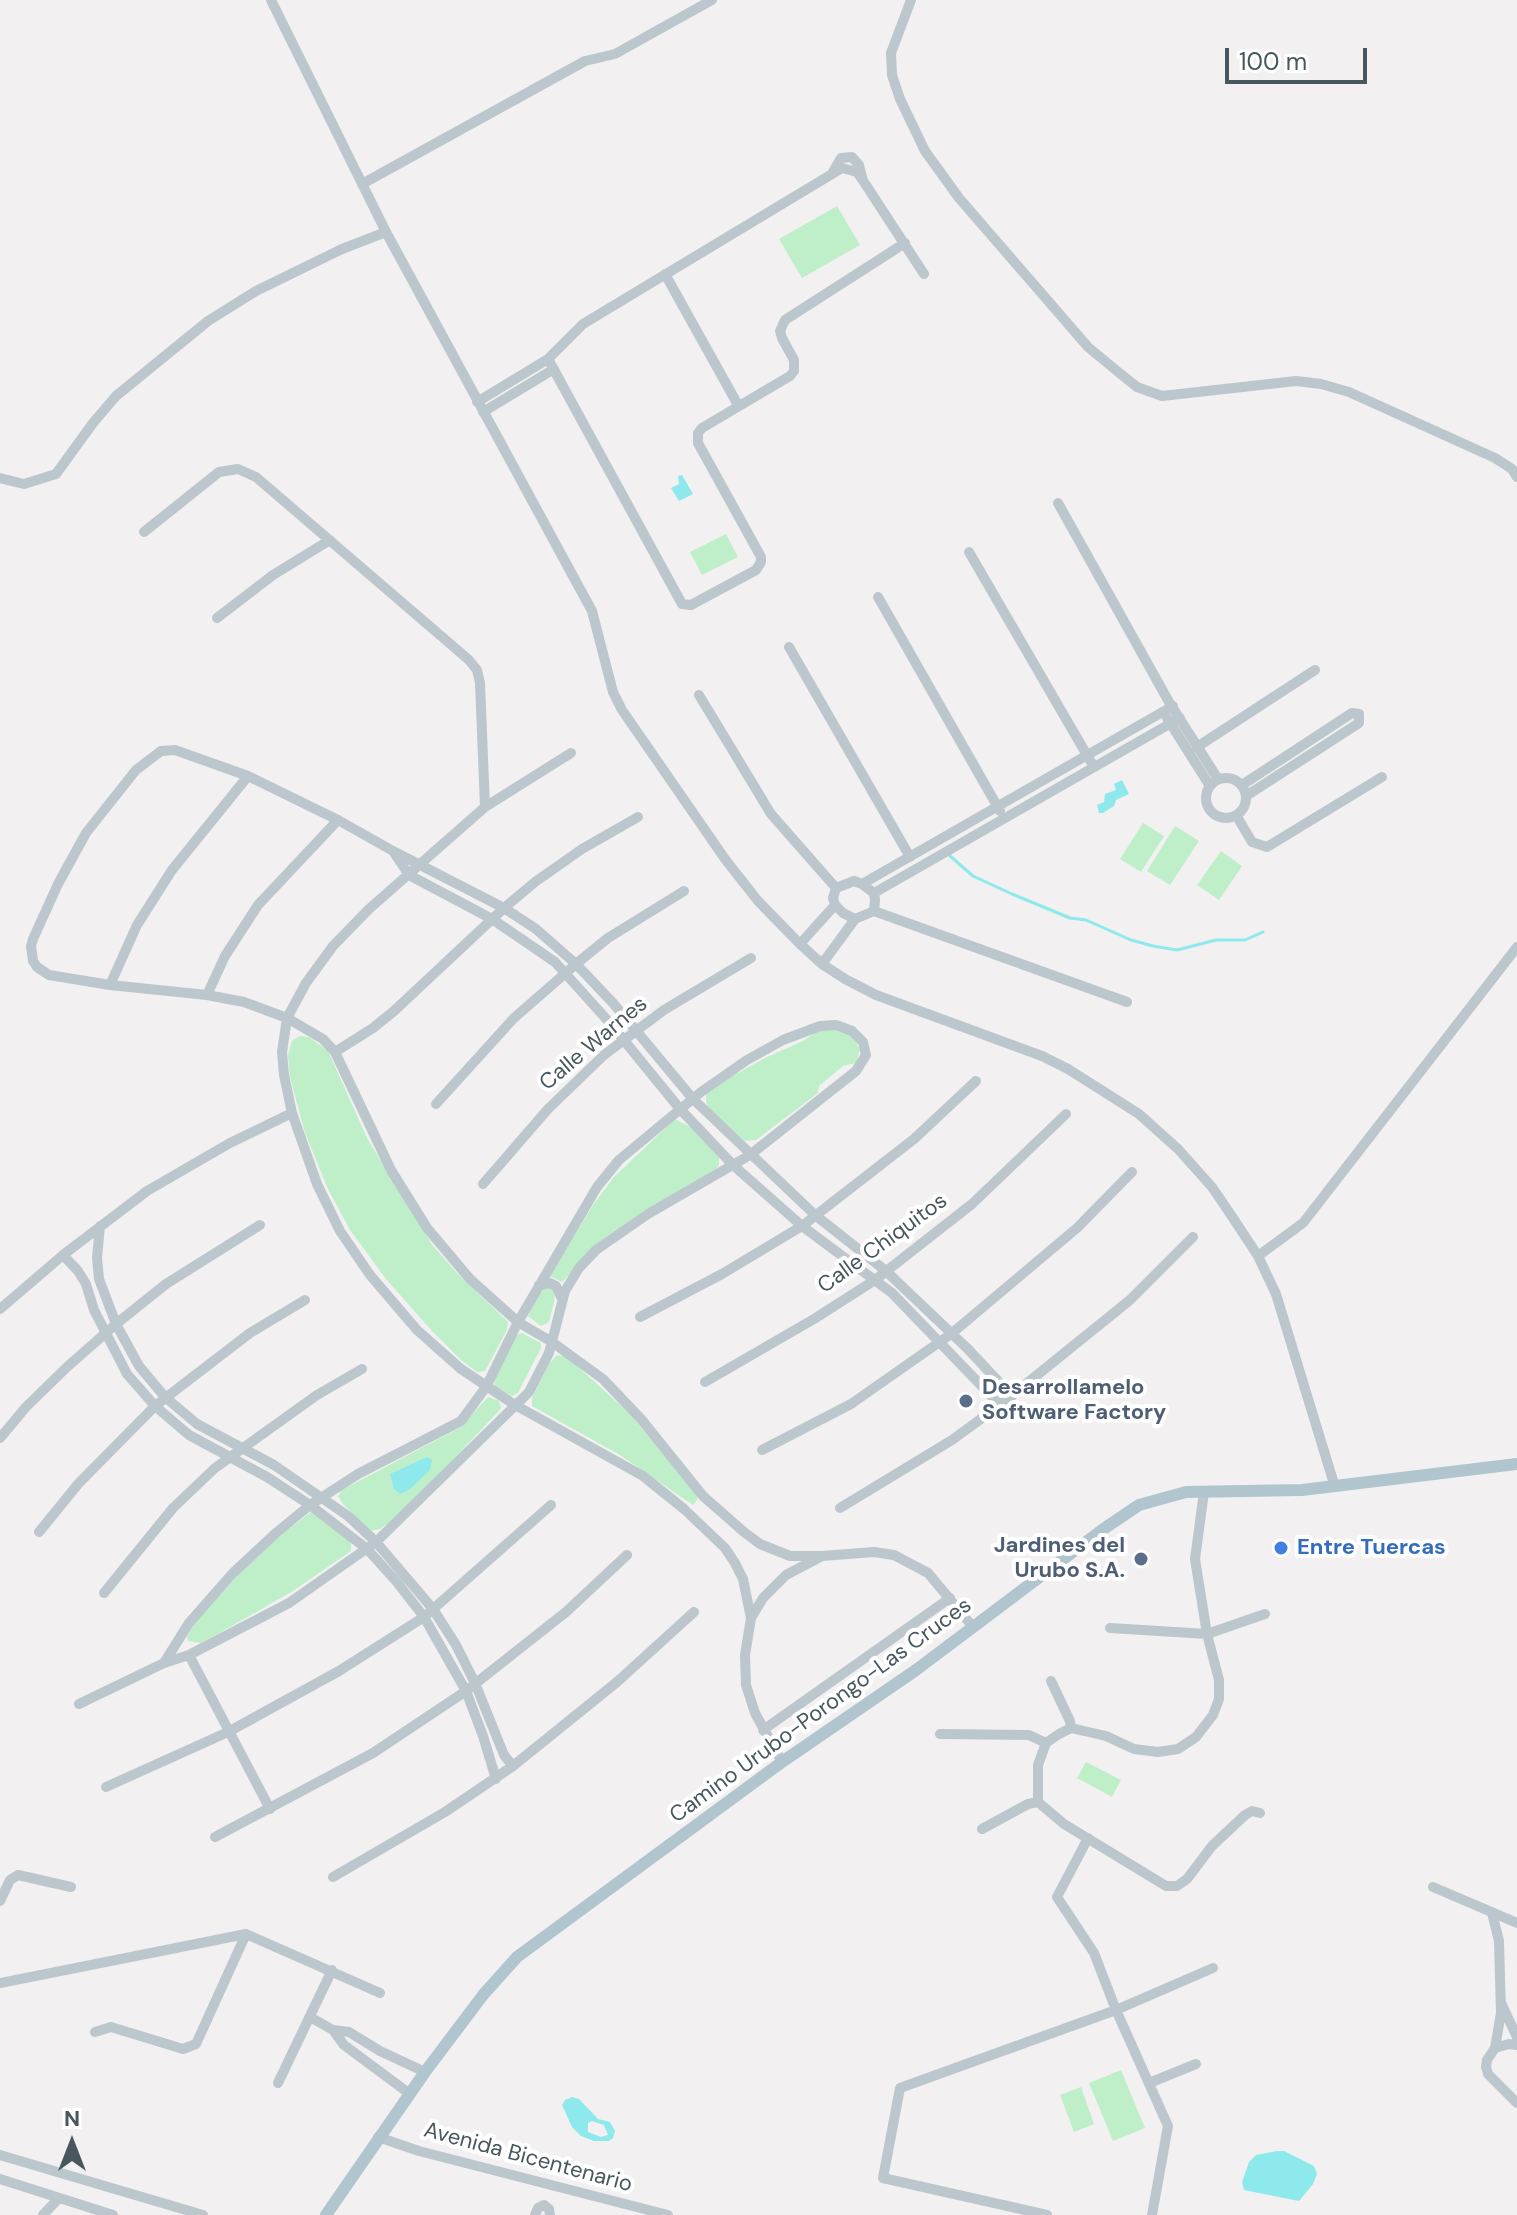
<!DOCTYPE html>
<style>
body{margin:0}
#map{position:relative;width:1517px;height:2215px;overflow:hidden;background:#f2f0f0;font-family:"DM Sans",sans-serif}
canvas{display:block}
.north{position:absolute;left:32px;top:2103px;width:80px;height:80px;-webkit-text-stroke:6px #fff;paint-order:stroke;rotate:0deg;font-size:22px;font-weight:700;line-height:32px;text-align:center;color:#48575d}
.north::after{content:'';display:block;margin:auto;width:28px;height:36px;background:#48575d;clip-path:polygon(50% 0,100% 100%,50% 72%,0 100%)}
.scale{position:absolute;left:1225px;top:48px;width:142px;height:36px;box-sizing:border-box;border:4px solid #48575d;border-top:0;padding-left:10px;font-size:24px;line-height:28px;white-space:nowrap;color:#48575d;-webkit-text-stroke:6px #fff;paint-order:stroke}
</style>
<div id="map">
<canvas width="1517" height="2215"></canvas>
<div class="north">N</div>
<div class="scale">100 m</div>
</div>
<script>
const ctx = document.querySelector('canvas').getContext('2d');
ctx.lineJoin = 'round';
function fillPath(path, color) { ctx.fillStyle = color; ctx.fill(path, 'evenodd'); }
const toPath = rows => new Path2D(rows.map(r => 'M' + r).join(''));
function strokePath(path, color, width, dash) { ctx.strokeStyle = color; ctx.lineWidth = width; ctx.lineCap = dash ? 'butt' : 'round'; ctx.setLineDash(dash || []); ctx.stroke(path); }
function drawText(font, color, halo, rows, align = 'center') {
  ctx.font = font + ' "DM Sans",sans-serif'; ctx.lineWidth = 8; ctx.setLineDash([]); ctx.textBaseline = 'middle'; ctx.strokeStyle = halo; ctx.fillStyle = color; for (const [text, x, y, turn = 0] of rows) {
    ctx.save(); ctx.translate(x, y); ctx.rotate((+turn || 0) * Math.PI / 180); ctx.textAlign = isNaN(turn) ? turn : align; if (halo) ctx.strokeText(text, 0, 0); ctx.fillText(text, 0, 0); ctx.restore();
  }
}
const green = toPath([
 [837,206,860,245,802,278,779,239],
 [726,534,738,557,702,575,690,552],
 [1143,823,1164,836,1141,872,1120,859],
 [1175,826,1199,841,1170,885,1147,871],
 [1221,851,1242,866,1219,900,1197,885],
 [830,1029,848,1034,856,1042,860,1050,856,1063,843,1066,819,1086,818,1093,756,1140,745,1141,709,1109,706,1102,706,1094,718,1084,763,1059,805,1040,816,1031],
 [300,1036,309,1037,328,1051,368,1140,433,1246,457,1273,508,1322,507,1330,485,1371,477,1372,461,1360,432,1331,386,1279,350,1230,328,1189,305,1133,290,1077,288,1055,292,1041],
 [675,1119,694,1129,715,1150,719,1158,719,1166,714,1171,646,1210,606,1237,562,1282,550,1276,593,1205,614,1177],
 [547,1285,555,1291,554,1302,549,1322,541,1326,528,1316,539,1290],
 [522,1333,541,1343,541,1348,518,1393,512,1396,495,1386,494,1376,509,1345,518,1334],
 [557,1355,567,1357,629,1413,697,1495,697,1500,693,1505,620,1455,532,1406,532,1398,549,1364],
 [488,1397,499,1401,501,1408,497,1413,414,1501,391,1521,380,1529,370,1531,343,1504,338,1496,342,1490,461,1427],
 [311,1512,345,1537,351,1543,351,1551,293,1591,207,1640,200,1643,188,1641,187,1637,194,1624,239,1574,281,1535],
 [1086,1762,1121,1780,1112,1797,1077,1778],
 [1121,2070,1145,2128,1113,2141,1089,2083],
 [1081,2087,1094,2124,1074,2132,1060,2095]
]);
const water = toPath([
 [682,475,693,494,679,501,671,488,679,484,678,476],
 [1122,780,1129,794,1116,800,1114,806,1103,813,1099,813,1097,805,1104,802,1105,794,1116,790,1114,784],
 [427,1457,432,1460,430,1470,409,1490,400,1494,394,1489,390,1474],
 [572,2097,579,2099,598,2119,610,2122,615,2131,613,2138,609,2141,594,2141,581,2136,572,2127,562,2105,565,2100],
 [592,2121,604,2125,608,2135,601,2137,588,2132,588,2123],
 [1277,2151,1284,2151,1314,2166,1317,2174,1313,2184,1299,2201,1244,2190,1242,2182,1249,2162,1256,2155]
]);
const stream = toPath([
 [950,856,973,876,1012,894,1070,918,1086,920,1131,940,1153,946,1177,950,1216,940,1245,940,1263,932]
]);
const minor = toPath([
 [271,0,386,232,592,611,613,692,622,710,725,859,758,901,800,944,822,964,845,979,876,995,1042,1056,1068,1069,1139,1114,1178,1149,1212,1187,1233,1218,1258,1256,1276,1294,1335,1487],
 [911,0,891,53,892,75,900,99,925,151,959,198,1088,347,1117,371,1137,387,1162,396,1296,381,1321,384,1349,392,1495,458,1512,469,1517,477],
 [833,172,841,158,852,157,859,165,862,177],
 [362,184,585,61,615,54,712,0],
 [665,274,738,405],
 [548,359,682,604,691,605,756,570,761,562,761,557,698,443,698,433,702,428,790,376,794,371,794,360,782,338,780,331,785,320,905,243],
 [477,402,548,359,583,324,842,168,857,172,862,179,924,274],
 [483,412,554,369],
 [0,478,24,484,56,474,93,423,116,396,208,321,256,291,342,249,386,232],
 [1058,503,1169,702,1218,779],
 [144,532,219,472,238,469,256,477,469,660,477,670,480,683,485,807],
 [969,552,1091,762],
 [878,597,1000,811],
 [217,618,273,575,330,540],
 [789,647,910,857],
 [699,695,771,814,836,888],
 [1167,718,1210,786],
 [1197,747,1315,670],
 '1206 798a20 20 0 1 1 40 0a20 20 0 1 1-40 0Z',
 [1242,785,1352,713,1359,714,1359,723,1246,796],
 [1236,815,1252,842,1267,847,1382,777],
 [393,851,338,820,248,776,175,750,161,751,136,770,86,833,58,884,33,939,31,946,33,961,37,967,49,975,110,985,207,995,244,1002,287,1018,306,983,333,946,369,909,485,807,571,753],
 [854,881,862,884,874,893,875,900,874,911,855,919,843,913,835,905,833,898,836,888,854,881],
 [862,884,1173,706],
 [874,893,1180,718],
 [874,911,1127,1002],
 [800,944,835,905],
 [822,964,855,919],
 [110,985,137,925,172,870,248,776],
 [207,995,225,956,258,905,338,820],
 [335,1052,373,1028,394,1011,504,908,535,882,582,849,638,817],
 [436,1104,514,1018,576,964,608,938,684,891],
 [483,1184,548,1109,604,1055,664,1010,751,958],
 [100,1226,97,1258,99,1279,116,1324,139,1366,165,1397,197,1424,274,1465,348,1516,376,1542,433,1609,456,1645,475,1683,504,1755,513,1766],
 [63,1255,78,1271,86,1284,94,1310,127,1374,155,1406,189,1435,267,1477,310,1505,367,1549,396,1581,424,1617,466,1691,483,1736,496,1779],
 [1258,1256,1303,1223,1517,947],
 [539,1285,550,1283,556,1286,562,1299],
 [0,1309,63,1255,147,1191,230,1143,292,1113],
 [640,1317,722,1274,802,1226,914,1139,976,1081],
 [705,1382,814,1319,875,1280,972,1204,1066,1114],
 [1000,1405,892,1293,802,1226,733,1165,680,1109,609,1022,555,962,492,919,409,875,393,851,504,908,536,929,576,964,613,1003,693,1099,815,1215,886,1271,966,1347,1012,1396],
 [0,1438,26,1407,67,1367,116,1324,166,1284,260,1225],
 [762,1450,851,1404,951,1334,1077,1228,1132,1172],
 [1204,1492,1195,1559,1207,1634,1219,1680,1219,1699,1213,1715,1196,1737,1178,1749,1158,1752,1134,1749,1106,1736,1071,1728,1059,1734,1046,1743,1038,1765,1038,1802,1064,1824,1166,1886,1177,1886,1187,1879,1212,1846,1245,1815,1252,1811,1260,1813],
 [840,1508,952,1440,1000,1405,1130,1300,1193,1237],
 [39,1532,79,1483,155,1406,250,1333,305,1300],
 [104,1593,173,1508,215,1468,317,1395,362,1369],
 [751,1618,743,1579,735,1563,725,1548,684,1509,643,1476,515,1405,461,1369,417,1330,370,1275,340,1231,317,1184,292,1113,284,1075,282,1052,287,1018,323,1039,335,1052,391,1170,427,1228,470,1279,518,1322,552,1342,603,1379,641,1419,703,1496,744,1532,760,1544,790,1556,822,1556],
 [1110,1628,1207,1634,1265,1614],
 [189,1655,270,1809],
 [1051,1681,1070,1721,1071,1728],
 [79,1704,164,1663,189,1655,289,1603,376,1542,529,1392,549,1353,565,1291,579,1268,596,1250,648,1214,750,1155,856,1071,866,1055,863,1042,852,1031,836,1025,820,1026,783,1040,747,1060,701,1092,619,1160,597,1187,518,1322,486,1387,461,1421,358,1474,310,1505,276,1533,232,1574,189,1623,164,1663],
 [763,1730,950,1598],
 [940,1734,1029,1735,1046,1743],
 [782,1762,755,1713,746,1685,745,1655,751,1618,763,1598,786,1575,822,1556,874,1552,894,1555,928,1573,973,1627],
 [106,1787,228,1732,339,1671,424,1617,551,1505],
 [982,1829,1028,1804,1038,1802],
 [215,1837,373,1753,466,1691,566,1612,627,1555],
 [1088,1838,1057,1897,1094,1953,1116,2010,1168,2126,1152,2215],
 [333,1877,445,1812,513,1766,617,1682,694,1612],
 [1433,1887,1517,1923],
 [0,1901,10,1880,18,1875,71,1887],
 [1492,1913,1499,1941,1501,2013,1495,2048],
 [0,1983,246,1934,380,1993],
 [1501,2003,1517,2037],
 [310,2017,333,2030,349,2032,380,2051,425,2072],
 [333,2030,344,2045,410,2094],
 [95,2032,111,2027,183,2049,196,2044,246,1934],
 [1517,2045,1509,2044,1495,2048,1487,2060,1486,2067,1488,2074,1517,2103],
 [278,2083,332,1970],
 [1149,2083,1196,2064],
 [378,2137,419,2151,668,2215],
 [0,2155,203,2215],
 [0,2179,113,2215],
 [43,2215,59,2198],
 [535,2215,538,2208,544,2205,549,2209,550,2215],
 [1047,2215,883,2178,900,2088,1116,2010,1213,1968]
]);
const major = toPath([
 [326,2215,425,2072,483,1995,517,1957,782,1762,916,1670,1102,1530,1139,1505,1186,1492,1302,1490,1517,1464]
]);
const markers = [
 [966,1401,8,"#5c6f8a"],
 [1281,1548,8,"#3f7fe0"],
 [1141,1559,8,"#5c6f8a"]
];
const streetNames = [
 ["Calle Warnes",594,1044,-40],
 ["Calle Chiquitos",883,1244,-36],
 ["Camino Urubo-Porongo-Las Cruces",821,1711,-36],
 ["Avenida Bicentenario",528,2158,15]
];
const serviceNames = [
 ["Desarrollamelo",982,1388],
 ["Software Factory",982,1413],
 ["Jardines del",1125,1546,"right"],
 ["Urubo S.A.",1125,1571,"right"]
];
const shopNames = [
 ["Entre Tuercas",1297,1548]
];
fillPath(green, '#bfefc9');
fillPath(water, '#8de9eb');
strokePath(stream, '#8de9eb', 3);
strokePath(minor, '#bcc7cd', 10);
strokePath(major, '#b0c5ce', 12);
for (const [x, y, r, color] of markers) { const dot = new Path2D(); dot.arc(x, y, r, 0, 2 * Math.PI); ctx.fillStyle = color; ctx.fill(dot); strokePath(dot, '#fff', 3); }
drawText('22px', '#48575d', '#fff', streetNames);
drawText('bold 22px', '#4e5e75', '#fff', serviceNames, 'left');
drawText('bold 22px', '#366cbe', '#fff', shopNames, 'left');
</script>
